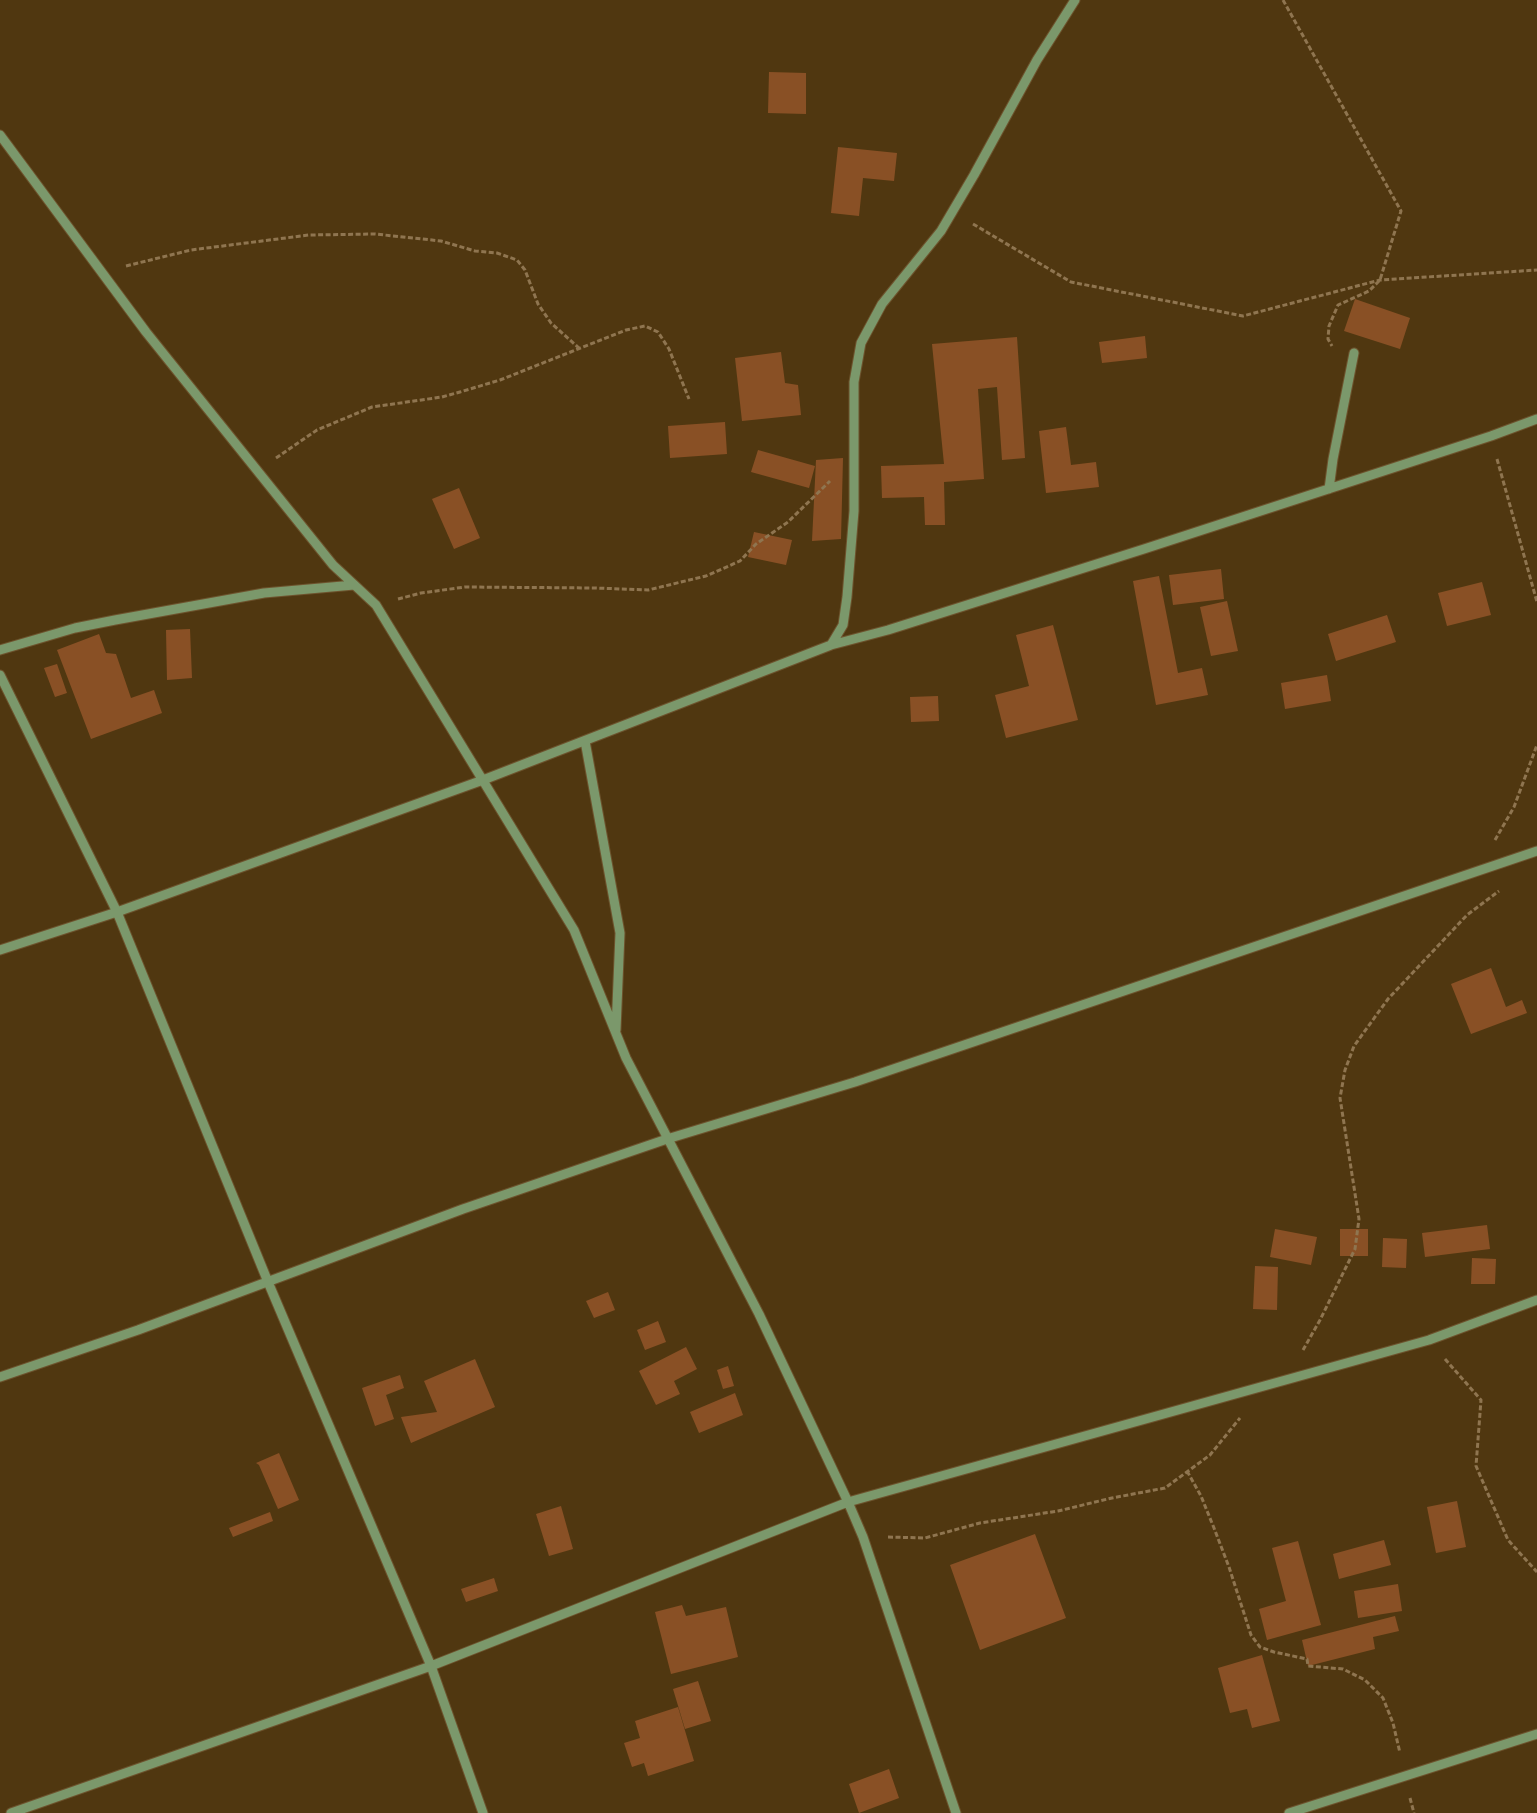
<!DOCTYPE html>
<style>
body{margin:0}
canvas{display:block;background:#503710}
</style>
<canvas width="1537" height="1813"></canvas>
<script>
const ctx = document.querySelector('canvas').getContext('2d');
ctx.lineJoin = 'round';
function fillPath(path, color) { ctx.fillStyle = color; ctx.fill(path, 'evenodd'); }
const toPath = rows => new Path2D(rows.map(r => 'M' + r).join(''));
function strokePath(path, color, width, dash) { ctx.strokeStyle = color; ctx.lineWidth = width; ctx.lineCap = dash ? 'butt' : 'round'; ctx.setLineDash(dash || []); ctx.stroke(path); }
const building = toPath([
 [769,72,806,73,806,114,768,113],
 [838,147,897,153,894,181,863,178,859,216,831,213],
 [1355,299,1410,318,1400,349,1344,331],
 [1145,336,1147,358,1102,363,1099,342],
 [1017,337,1025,458,1002,460,997,387,978,389,984,479,944,482,945,525,925,525,924,497,882,498,881,466,944,464,932,344],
 [781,352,785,383,798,385,801,415,742,421,735,358],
 [725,422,727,454,670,458,668,426],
 [1066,427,1071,465,1096,462,1099,487,1046,493,1039,431],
 [758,450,815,466,809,488,751,472],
 [843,458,841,539,812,541,816,460],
 [459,488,480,538,454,549,432,499],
 [754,532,792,540,786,565,748,557],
 [1221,569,1224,599,1173,605,1169,575],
 [1159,576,1178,673,1202,668,1208,695,1156,705,1133,581],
 [1482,582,1491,615,1447,626,1438,593],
 [1227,601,1238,651,1211,656,1200,607],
 [1387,615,1396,642,1336,661,1328,634],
 [1053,625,1078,720,1006,738,995,695,1029,686,1016,635],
 [190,629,192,678,167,680,166,630],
 [99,634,106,653,116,654,131,698,154,690,162,713,91,739,57,650],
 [57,664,67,693,55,697,44,668],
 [1327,675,1331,701,1285,709,1281,683],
 [938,696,939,721,911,722,910,697],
 [1491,968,1506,1007,1522,1000,1527,1013,1471,1034,1451,984],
 [1487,1225,1490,1249,1425,1257,1422,1233],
 [1275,1229,1317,1237,1311,1265,1270,1257],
 [1340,1229,1368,1229,1368,1256,1340,1256],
 [1383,1238,1407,1239,1406,1268,1382,1267],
 [1472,1258,1496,1259,1495,1284,1471,1284],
 [1255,1266,1278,1267,1277,1310,1253,1309],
 [608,1292,615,1310,594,1318,586,1301],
 [658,1321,666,1342,645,1350,637,1330],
 [686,1347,697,1369,674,1381,680,1394,656,1405,639,1371],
 [475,1359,495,1407,411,1443,401,1417,437,1412,424,1381],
 [728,1366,734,1386,723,1389,717,1370],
 [400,1375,404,1388,386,1395,394,1419,375,1426,362,1388],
 [735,1393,743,1415,699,1433,690,1412],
 [279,1453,299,1500,278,1509,259,1465,256,1463],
 [1457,1501,1466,1547,1436,1553,1427,1507],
 [561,1506,573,1549,549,1556,536,1514],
 [270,1512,273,1521,233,1537,229,1528],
 [1035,1534,1066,1618,980,1650,950,1565],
 [1384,1540,1391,1565,1339,1579,1333,1554],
 [1298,1541,1321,1625,1267,1640,1259,1609,1286,1601,1272,1548],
 [494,1578,498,1591,466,1602,461,1589],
 [1398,1584,1402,1611,1358,1618,1354,1591],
 [682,1605,686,1616,726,1607,738,1657,671,1674,655,1612],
 [1395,1616,1399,1631,1373,1637,1375,1649,1308,1666,1302,1640],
 [1262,1655,1280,1721,1252,1728,1247,1709,1230,1713,1218,1668],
 [698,1681,711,1721,685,1729,673,1689],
 [678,1707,694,1761,648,1776,644,1763,632,1767,624,1743,640,1738,635,1721],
 [889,1769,899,1798,859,1813,849,1784]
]);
const path = toPath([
 [1283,0,1401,211,1380,280,1369,291,1338,305,1329,326,1328,339,1332,346],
 [973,224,1071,282,1243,316,1380,280,1537,270],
 [126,266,191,250,309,235,375,234,441,241,475,251,497,253,517,260,525,270,538,304,551,323,580,349],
 [276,458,317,430,372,407,442,397,460,392,500,380,626,330,645,326,658,332,669,349,689,399],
 [1497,459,1537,602],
 [398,599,421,593,465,587,596,588,648,590,706,576,740,561,756,544,788,522,830,481],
 [1495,840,1514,807,1537,745],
 [1303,1350,1320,1320,1355,1249,1359,1219,1340,1098,1345,1070,1354,1046,1388,999,1467,915,1499,891],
 [1445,1359,1481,1400,1476,1466,1508,1540,1537,1572],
 [1187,1471,1201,1496,1214,1528,1229,1567,1251,1635,1260,1647,1274,1652,1307,1659,1308,1666,1343,1669,1365,1680,1383,1698,1393,1723,1400,1753],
 [888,1537,925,1538,980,1523,1058,1511,1112,1498,1165,1488,1210,1455,1240,1418],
 [1410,1798,1414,1813]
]);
const minor = toPath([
 [0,135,146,332,333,565,376,605,574,930,626,1058,759,1314,848,1502,863,1537,956,1813],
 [1329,489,1333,459,1354,353],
 [831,645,843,625,847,597,854,511,854,382,861,343,882,304,941,231,974,175,1037,60,1075,0],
 [0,650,75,628,115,620,264,593,354,585],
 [0,675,117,912,268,1282,431,1666,483,1813],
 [585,741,620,933,616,1030],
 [0,950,117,912,483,780,831,645,888,630,1144,549,1491,436,1537,419],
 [0,1377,138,1330,463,1209,667,1139,855,1082,1537,851],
 [11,1813,431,1666,848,1502,1429,1340,1537,1300],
 [1289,1813,1537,1734]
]);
fillPath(building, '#895025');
strokePath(minor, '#6d532d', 11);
strokePath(path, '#8f7550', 3, [5, 2.5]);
strokePath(minor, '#7b986b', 9);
</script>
